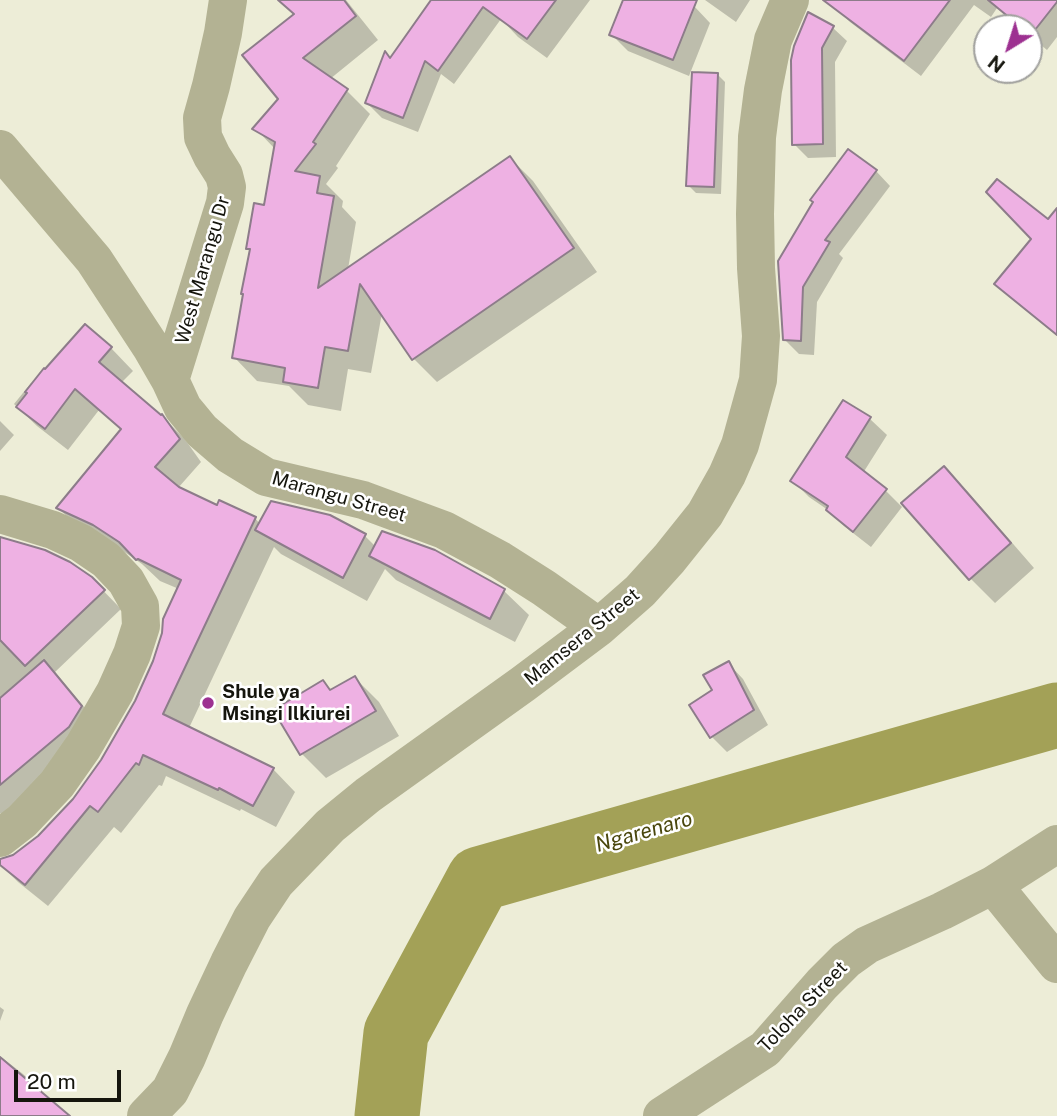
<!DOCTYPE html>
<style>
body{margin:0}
#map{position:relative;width:1057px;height:1116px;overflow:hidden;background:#ededd7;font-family:"Public Sans",sans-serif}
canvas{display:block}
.north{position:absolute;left:973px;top:14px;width:70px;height:70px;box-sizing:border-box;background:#fff;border:2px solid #a1a19e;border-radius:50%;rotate:218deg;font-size:19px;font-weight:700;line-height:28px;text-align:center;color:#15150d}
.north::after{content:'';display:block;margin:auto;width:24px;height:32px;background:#9d3191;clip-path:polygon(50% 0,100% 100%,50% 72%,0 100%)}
.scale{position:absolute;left:14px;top:1070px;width:107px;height:32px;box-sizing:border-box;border:4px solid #15150d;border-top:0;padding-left:9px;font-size:21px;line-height:24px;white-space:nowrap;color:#15150d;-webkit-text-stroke:5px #fff;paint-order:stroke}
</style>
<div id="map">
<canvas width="1057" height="1116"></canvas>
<div class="north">N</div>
<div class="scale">20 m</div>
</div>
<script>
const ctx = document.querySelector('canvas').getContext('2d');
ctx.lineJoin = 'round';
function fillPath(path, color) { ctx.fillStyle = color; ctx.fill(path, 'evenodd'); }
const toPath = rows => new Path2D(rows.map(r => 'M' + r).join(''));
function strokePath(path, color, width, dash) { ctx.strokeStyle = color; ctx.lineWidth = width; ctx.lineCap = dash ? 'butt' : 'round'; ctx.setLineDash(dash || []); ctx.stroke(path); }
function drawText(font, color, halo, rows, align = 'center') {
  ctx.font = font + ' "Public Sans",sans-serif'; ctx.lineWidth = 5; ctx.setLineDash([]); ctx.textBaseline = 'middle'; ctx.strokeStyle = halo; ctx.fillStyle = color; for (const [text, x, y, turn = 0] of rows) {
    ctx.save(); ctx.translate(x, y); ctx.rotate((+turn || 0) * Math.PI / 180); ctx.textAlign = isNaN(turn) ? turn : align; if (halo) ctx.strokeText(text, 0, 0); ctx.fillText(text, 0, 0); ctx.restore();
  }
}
const shadow = toPath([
 [278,0,346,0,378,40,330,79,347,91,370,114,336,166,338,168,326,184,343,201,342,207,356,222,348,269,510,158,533,181,597,272,437,382,414,359,382,313,371,373,348,369,341,411,308,405,289,386,257,381,234,357,251,252,248,248,265,207,275,149,255,128,280,99,295,16],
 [434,0,590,0,547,58,518,37,501,19,454,84,441,74,418,132,382,118,367,103,391,60],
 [625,0,678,0,694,6,710,23,689,76,628,51,611,34],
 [705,0,750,0,736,22],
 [839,0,1057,0,1057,37,1047,50,1029,35,1029,28,1021,28,997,8,991,17,974,5,921,76,850,22,834,6],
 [809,15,833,28,847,41,835,62,836,157,808,158,794,144],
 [717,74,725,82,721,194,696,193,688,185],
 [876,171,890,186,839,254,843,258,817,302,814,355,799,354,784,339,780,262],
 [1057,212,1057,336,1012,299,996,284],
 [111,348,133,371,121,383,162,416,184,438,201,462,178,488,218,507,255,518,260,524,365,536,376,547,434,552,504,591,529,615,515,642,396,580,385,569,367,601,281,554,274,547,189,728,273,769,295,792,276,827,241,809,240,811,166,776,162,786,159,785,121,833,114,827,48,906,18,882,0,864,0,861,4,861,39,837,74,800,102,761,136,702,154,661,179,589,160,581,142,564,117,547,81,530,58,508,122,430,99,410,68,450,37,426,14,404,31,383,33,384],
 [843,402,870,419,887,435,863,473,885,490,902,507,871,547,844,526,828,510,809,497,793,481],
 [0,421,14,435,0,451],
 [943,468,968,492,1034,568,995,603,971,579,903,503],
 [0,539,91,578,121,609,55,672,99,725,16,829,0,813],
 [728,663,743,679,768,725,727,752,712,737,714,690],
 [355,678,379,702,399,736,326,778,302,754,276,711,323,682,332,691],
 [0,1007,4,1010,0,1021],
 [0,1056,23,1074,67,1116,0,1116]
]);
const river = toPath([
 [387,1116,396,1033,479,879,1057,715]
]);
const building = toPath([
 [278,0,344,0,356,16,303,58,348,89,313,142,316,144,295,171,320,176,317,193,334,196,318,288,510,156,574,248,412,360,360,284,348,351,325,347,318,388,283,382,285,368,232,358,243,294,241,294,250,249,246,249,254,203,264,205,275,142,252,129,278,99,242,55,294,14,278,0],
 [431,0,556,0,527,39,483,7,438,71,425,61,403,118,365,103,385,51,390,58,431,0],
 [623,0,697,0,673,60,609,35,623,0],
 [823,0,950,0,904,61,823,0],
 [988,0,1057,0,1057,2,1031,35,1029,34,1029,28,1022,28,988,0],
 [808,12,834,26,822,48,823,144,792,145,791,60,794,46,808,12],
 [692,72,718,73,714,187,686,186,692,72],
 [848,149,877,170,825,240,830,242,803,287,801,341,783,340,778,261,813,202,810,200,848,149],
 [997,179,1048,219,1057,208,1057,335,994,284,1031,239,986,192,997,179],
 [85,324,112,347,99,362,161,415,162,414,180,439,155,467,179,487,217,505,219,500,256,517,163,714,274,768,253,806,219,788,218,790,143,755,139,765,136,763,98,812,90,806,25,885,0,865,0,859,13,855,38,836,73,799,101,760,135,701,153,661,162,633,163,619,181,580,138,559,136,560,119,542,93,525,56,508,121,429,75,389,45,429,16,407,27,393,25,392,44,368,45,369,85,324],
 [843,400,871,417,846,457,887,489,853,532,826,510,828,506,790,481,843,400],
 [944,466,1011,543,969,580,901,503,944,466],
 [271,501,330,515,366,534,343,578,255,530,271,501],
 [382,531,435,550,505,589,490,619,369,556,382,531],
 [0,537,45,550,70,562,92,577,105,590,25,666,0,640,0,537],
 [44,660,82,706,69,727,0,785,0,698,44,660],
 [729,661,754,710,710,738,689,705,712,690,703,675,729,661],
 [355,676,376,711,300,755,273,710,323,680,330,690,355,676],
 [0,1057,70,1116,0,1116,0,1057]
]);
const minor = toPath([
 [0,149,94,260,151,347,170,380,183,408,202,431,230,455,266,477,363,500,444,530,500,560,544,588,599,627],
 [170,380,225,203,227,187,224,175,212,156,203,137,202,118,211,86,223,33,228,0],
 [0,514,53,530,81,543,106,560,126,581,140,606,141,626,132,654,115,692,83,747,57,784,22,821,0,838],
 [993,885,1057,964],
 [146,1116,170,1091,187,1057,205,1014,229,963,252,918,276,882,330,826,368,795,523,684,599,627,640,591,669,559,705,514,727,475,740,445,758,380,761,336,756,268,755,214,757,137,763,90,773,40,790,0],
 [662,1116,765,1049,822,984,846,960,867,945,942,911,993,885,1057,844]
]);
const markers = [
 [208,703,7,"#9d3191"]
];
const streetNames = [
 ["West Marangu Dr",203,270,-74],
 ["Marangu Street",339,497,16],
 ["Mamsera Street",582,637,-39],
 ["Toloha Street",803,1007,-46]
];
const poiNames = [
 ["Shule ya",222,692],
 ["Msingi Ilkiurei",222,714]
];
const waterNames = [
 ["Ngarenaro",644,832,-16]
];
fillPath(shadow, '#0003');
strokePath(river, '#a3a157', 65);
fillPath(building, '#eeb1e3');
strokePath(building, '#8d7c8a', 2);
strokePath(minor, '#b3b293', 38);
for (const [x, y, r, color] of markers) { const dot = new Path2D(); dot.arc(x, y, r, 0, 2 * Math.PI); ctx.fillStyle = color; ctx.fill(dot); strokePath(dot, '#fff', 2.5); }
drawText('19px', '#15150d', '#fff', streetNames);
drawText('bold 19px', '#15150d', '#fff', poiNames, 'left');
drawText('italic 21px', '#4a470d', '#fff', waterNames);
</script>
